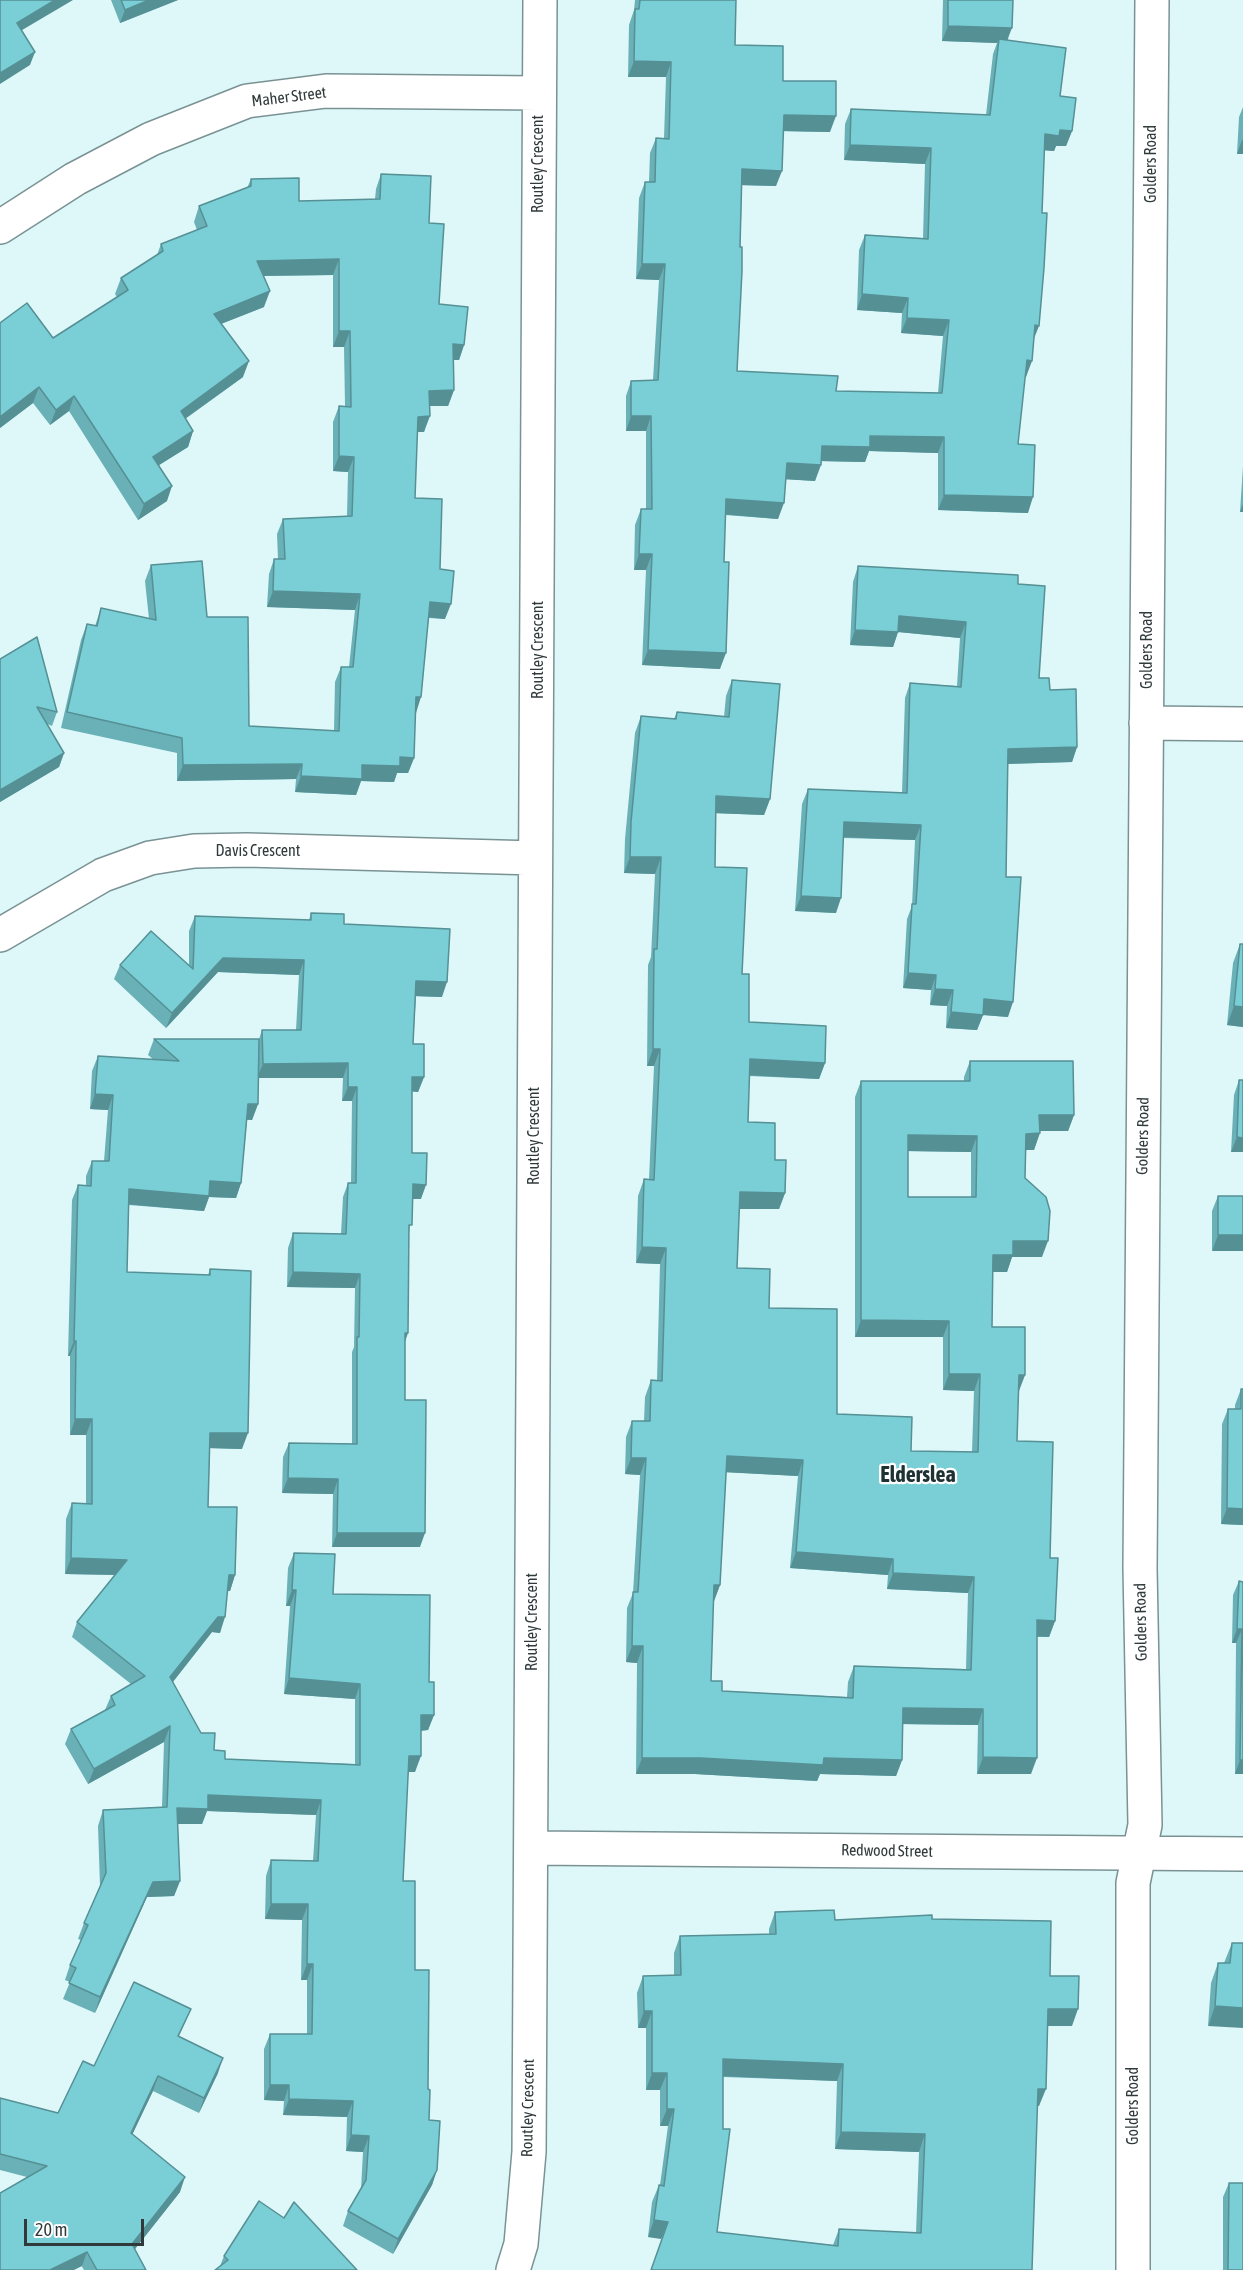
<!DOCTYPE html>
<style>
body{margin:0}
#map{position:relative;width:1243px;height:2270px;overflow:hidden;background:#def8fa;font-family:"Asap Condensed",sans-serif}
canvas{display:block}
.scale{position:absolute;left:24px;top:2219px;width:120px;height:27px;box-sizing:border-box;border:3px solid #303a3b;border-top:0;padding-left:8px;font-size:18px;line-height:21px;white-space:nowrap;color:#303a3b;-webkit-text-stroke:4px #fff;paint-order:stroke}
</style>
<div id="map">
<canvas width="1243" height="2270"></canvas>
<div class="scale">20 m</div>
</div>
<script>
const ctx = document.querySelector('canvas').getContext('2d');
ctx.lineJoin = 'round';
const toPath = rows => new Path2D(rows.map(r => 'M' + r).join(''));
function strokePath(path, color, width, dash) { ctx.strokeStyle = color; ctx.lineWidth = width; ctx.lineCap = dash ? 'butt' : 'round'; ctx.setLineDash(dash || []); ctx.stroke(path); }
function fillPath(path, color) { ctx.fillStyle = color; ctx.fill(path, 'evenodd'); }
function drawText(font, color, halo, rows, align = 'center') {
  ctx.font = font + ' "Asap Condensed",sans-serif'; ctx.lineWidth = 4.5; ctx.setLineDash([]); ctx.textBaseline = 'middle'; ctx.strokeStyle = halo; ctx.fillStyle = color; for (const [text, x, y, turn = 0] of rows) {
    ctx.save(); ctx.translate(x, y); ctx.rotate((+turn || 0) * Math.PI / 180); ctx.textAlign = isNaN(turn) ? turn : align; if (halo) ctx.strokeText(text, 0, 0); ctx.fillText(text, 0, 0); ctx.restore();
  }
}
const minor = toPath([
 [0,227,75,179,151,139,247,101,326,91,538,93],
 [1146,723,1243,724],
 [0,935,103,875,150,858,194,851,247,850,535,858],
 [531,1848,1243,1854],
 [513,2270,521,2244,529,2152,540,0],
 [1133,2270,1133,1883,1145,1825,1140,1568,1152,0]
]);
const wall = toPath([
 [111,0,178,0,120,23],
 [635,0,736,0,735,45,783,81,830,132,783,131,776,186,742,185,737,371,836,391,938,393,943,336,901,333,902,313,857,310,859,250,865,235,923,238,925,164,844,160,845,124,851,109,986,115,993,54,997,43,942,41,943,0,1013,0,1008,40,1060,96,1072,131,1066,146,1056,146,1054,151,1044,150,1034,339,1026,377,1025,377,1018,444,1028,513,938,510,938,453,869,451,865,462,821,461,815,481,785,479,778,519,725,515,720,669,642,665,646,570,634,570,635,525,641,509,646,509,646,431,626,431,626,396,631,381,653,380,659,280,636,279,639,198,645,182,649,182,650,153,656,138,664,138,666,77,628,77,629,25,634,10],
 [1243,107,1243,154,1237,154,1239,117],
 [381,174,429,223,439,304,464,345,459,360,453,360,454,390,448,406,430,406,424,432,417,432,415,498,440,569,445,619,429,618,415,713,414,758,408,773,397,773,394,782,361,781,356,795,295,792,296,779,177,781,177,753,61,728,81,640,87,624,95,626,101,608,149,619,145,581,151,565,207,617,249,726,334,731,335,682,341,667,349,667,355,610,267,607,269,574,274,559,278,559,277,534,283,519,347,516,348,472,333,471,333,422,339,406,345,406,344,347,333,347,333,275,263,276,264,307,221,324,243,377,185,419,193,431,188,447,159,465,167,501,138,520,69,411,50,425,33,403,0,428,0,323,53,338,117,297,115,294,121,278,157,255,161,244,197,230,194,222,199,206,247,188,251,179,299,201,375,199,376,189],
 [1243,466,1243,512,1240,512],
 [858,566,1018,584,1039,678,1050,690,1077,747,1072,762,1008,764,1006,877,1008,1017,983,1015,977,1030,946,1028,947,1006,930,1005,931,990,903,988,907,919,912,906,915,840,843,838,836,913,795,911,802,804,808,789,902,793,905,698,910,683,957,686,960,638,898,632,893,647,850,645,853,582],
 [0,659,57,712,52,726,47,724,64,753,59,767,0,802],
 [732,680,770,799,764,815,716,813,715,867,742,974,749,1022,825,1063,819,1079,749,1076,748,1122,775,1160,785,1193,779,1209,739,1209,737,1268,769,1308,837,1414,911,1451,972,1452,974,1391,943,1390,943,1337,855,1337,855,1097,861,1081,964,1081,964,1077,970,1061,1074,1115,1068,1131,1040,1131,1034,1150,1026,1150,1025,1178,1042,1257,1012,1257,1007,1272,993,1272,992,1327,1025,1375,1018,1391,1017,1441,1050,1558,1055,1621,1049,1637,1037,1637,1031,1774,977,1774,978,1725,902,1724,902,1760,896,1776,820,1774,817,1781,695,1774,636,1774,637,1663,626,1662,627,1608,633,1593,640,1475,625,1474,626,1437,632,1421,644,1421,645,1397,651,1380,657,1380,660,1264,636,1263,638,1196,644,1179,649,1179,654,1066,647,1066,648,965,651,957,655,874,624,873,625,839,635,733,641,716,674,719,677,712,724,717,726,696],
 [908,1151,971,1152,971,1197,908,1197],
 [726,1472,798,1476,790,1568,888,1575,887,1589,968,1593,966,1669,854,1666,848,1682,847,1697,722,1691,711,1681,713,1601,714,1601,720,1585],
 [311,913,344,924,442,997,416,996,413,1044,424,1077,418,1092,412,1091,412,1153,421,1199,413,1199,409,1233,405,1343,405,1400,420,1547,332,1547,333,1494,282,1493,283,1457,289,1443,352,1444,352,1352,354,1347,355,1288,287,1287,288,1248,293,1233,341,1234,343,1197,348,1183,351,1183,352,1101,342,1101,343,1078,258,1078,258,1104,252,1120,247,1120,241,1183,236,1198,209,1197,204,1211,129,1205,127,1272,208,1275,210,1269,242,1449,210,1448,208,1507,235,1575,230,1591,227,1591,220,1633,212,1632,173,1682,201,1733,214,1750,225,1759,355,1764,355,1699,284,1694,290,1606,286,1606,288,1568,294,1553,333,1594,429,1682,434,1715,428,1730,421,1731,415,1772,408,1772,403,1881,415,1970,429,2120,437,2170,432,2185,393,2254,343,2226,348,2211,361,2189,363,2152,346,2151,347,2117,283,2115,284,2101,264,2100,264,2049,270,2034,307,2034,307,1980,301,1980,302,1920,265,1919,266,1876,271,1860,313,1861,316,1815,207,1811,202,1824,177,1824,180,1881,174,1896,147,1897,95,2013,63,1999,70,1982,65,1980,70,1965,81,1940,78,1939,84,1923,100,1886,98,1826,103,1810,162,1807,164,1742,88,1784,65,1744,71,1729,105,1710,111,1696,131,1684,72,1637,77,1622,115,1575,65,1574,66,1519,72,1503,86,1503,86,1435,70,1435,70,1356,68,1356,72,1200,78,1185,86,1185,86,1176,92,1161,104,1161,108,1110,90,1109,92,1071,98,1056,154,1060,148,1055,154,1039,259,1039,262,1030,296,1030,299,975,218,972,166,1028,114,979,120,965,189,965,189,931,195,916,309,920],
 [1240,944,1243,944,1243,1027,1227,1025,1233,963],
 [1239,1080,1243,1080,1243,1152,1231,1152,1234,1095],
 [1218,1196,1243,1196,1212,1251,1212,1211],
 [1241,1389,1243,1525,1221,1524,1222,1424,1228,1409,1235,1409,1235,1405],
 [1239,1581,1243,1582,1243,1774,1235,1774,1236,1643,1232,1643,1233,1595],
 [775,1912,835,1920,932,1919,1050,1976,1072,2026,1047,2026,1039,2106,1037,2106,1032,2270,648,2237,652,2202,659,2185,660,2185,668,2126,660,2126,660,2090,646,2090,646,2028,638,2028,637,1993,643,1976,674,1975,674,1953,680,1936,769,1934,769,1929],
 [723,2077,837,2081,835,2149,919,2152,916,2233,839,2229,833,2245,717,2232],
 [1232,1943,1243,1943,1208,2026,1211,1983,1218,1963,1224,1963],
 [191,2009,185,2023,179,2036,218,2073,199,2113,153,2091,132,2134,180,2192,135,2249,146,2270,84,2270,27,2177,0,2170,0,2098,58,2113,94,2066],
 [1229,2183,1243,2270,1223,2270,1223,2197],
 [224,2256,357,2270,220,2266]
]);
const shadedWall = toPath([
 [55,0,73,0,12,36,17,23],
 [149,0,178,0,120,23,125,10],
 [948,26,1012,28,1006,43,999,39,997,43,942,41],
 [35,52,30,65,0,84,0,73],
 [634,61,671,62,666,77,628,77],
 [784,115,836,116,830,132,778,131],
 [1060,130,1072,131,1066,146,1056,146,1054,151,1039,150,1045,134],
 [1242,140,1243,140,1243,154,1237,154],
 [850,145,931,148,925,164,844,160],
 [742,169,782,171,776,186,736,185],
 [339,259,333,275,251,276,257,261],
 [642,264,665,264,659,280,636,279],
 [270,291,264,307,208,329,214,314],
 [862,294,908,298,902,313,857,310],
 [907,318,949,320,943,336,901,333],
 [1035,325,1039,326,1033,341],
 [339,331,350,331,344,347,333,347],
 [453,344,464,345,459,360,447,360],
 [1027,360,1032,361,1026,377,1021,376],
 [249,361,243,377,175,426,181,411],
 [39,387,33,403,0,428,0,417],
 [454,390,448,406,424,406,429,391],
 [74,396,69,411,50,425,56,410],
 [430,416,424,432,412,432,418,417],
 [631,416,651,416,646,431,626,431],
 [193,431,188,447,148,472,153,457],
 [870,436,944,437,938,453,869,451,865,462,816,461,822,446],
 [339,456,354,457,348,472,333,471],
 [787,463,821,465,815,481,781,479],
 [172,486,167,501,138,520,144,504],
 [944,495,1033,497,1028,513,938,510],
 [726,499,784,503,778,519,720,514],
 [1243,504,1243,512,1240,512],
 [639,554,652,554,646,570,634,570],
 [273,591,360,594,355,610,267,607],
 [430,602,451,604,445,619,425,617],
 [899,616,966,622,960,638,898,632,893,647,850,645,855,630],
 [648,650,726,653,720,669,642,665],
 [416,697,421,697,416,713,410,713],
 [1077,747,1072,762,1002,764,1008,749],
 [64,753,59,767,0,802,0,790],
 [400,757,414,758,408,773,397,773,394,782,361,781,356,795,295,792,301,776],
 [302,764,296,779,177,781,183,765],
 [716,796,770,799,764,815,710,813],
 [844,822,921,825,915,840,838,837],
 [630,857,661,857,655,874,624,873],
 [801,896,841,898,836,913,795,911],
 [223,958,304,960,299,975,218,972,166,1028,172,1013],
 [908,973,936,975,931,990,903,988],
 [416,981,447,982,442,997,411,996],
 [935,989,953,990,947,1006,930,1005],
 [984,999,1013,1002,1008,1017,983,1015,977,1030,946,1028,951,1012],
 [1234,1006,1243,1007,1243,1027,1227,1025],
 [653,1049,660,1049,654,1066,647,1066],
 [750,1059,825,1063,819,1079,744,1075],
 [348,1063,343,1078,257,1078,263,1064],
 [412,1077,424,1077,418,1092,407,1091],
 [348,1087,357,1087,352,1101,342,1101],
 [95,1094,113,1095,108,1110,90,1109],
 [248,1104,258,1104,252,1120,243,1119],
 [1039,1115,1074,1115,1068,1131,1033,1131],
 [1040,1133,1034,1150,1020,1150,1026,1134],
 [908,1135,977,1136,971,1152,902,1151],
 [1237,1137,1243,1138,1243,1152,1231,1152],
 [210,1181,241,1183,236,1198,209,1197,204,1211,124,1204,129,1189],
 [413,1184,426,1185,421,1199,408,1199],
 [740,1192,785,1193,779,1209,734,1209],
 [1218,1235,1243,1235,1243,1251,1212,1251],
 [1013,1241,1048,1241,1042,1257,1012,1257,1007,1272,987,1272,993,1255],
 [642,1247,666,1248,660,1264,636,1263],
 [293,1272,360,1274,355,1288,287,1287],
 [861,1320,949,1321,943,1337,855,1337],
 [405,1333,408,1333,403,1348],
 [74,1341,76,1341,70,1356,68,1356],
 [949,1374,980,1374,974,1391,943,1390],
 [1019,1375,1025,1375,1019,1391,1013,1391],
 [75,1419,92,1419,86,1435,70,1435],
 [210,1433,248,1433,242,1449,205,1448],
 [727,1456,803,1460,798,1476,721,1472],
 [631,1458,646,1458,640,1475,625,1474],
 [288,1478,338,1479,333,1494,282,1493],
 [1227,1508,1243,1509,1243,1525,1221,1524],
 [337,1533,425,1533,420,1547,332,1547],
 [796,1552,893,1559,888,1575,790,1568],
 [71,1558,127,1560,122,1575,65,1574],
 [893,1573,974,1577,968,1593,887,1589],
 [229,1575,235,1575,230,1591,223,1591],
 [714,1585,720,1585,714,1601,708,1601],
 [292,1590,296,1590,290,1606,286,1606],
 [218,1617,225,1617,220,1633,212,1632,164,1693,170,1677],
 [1037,1620,1055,1621,1049,1637,1032,1636],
 [1237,1629,1242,1629,1236,1643,1232,1643],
 [632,1646,643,1646,637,1663,626,1662],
 [289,1678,360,1684,355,1699,284,1694],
 [903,1708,983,1709,978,1725,897,1724],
 [421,1715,434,1715,428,1730,415,1731],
 [170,1726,164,1742,88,1784,94,1769],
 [409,1756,421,1756,415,1772,404,1772],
 [983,1757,1037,1758,1031,1774,977,1774],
 [642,1758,824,1758,902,1760,896,1776,820,1774,817,1781,695,1774,636,1774],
 [1240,1760,1243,1760,1243,1774,1235,1774],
 [208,1795,321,1800,316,1815,207,1811,202,1824,171,1824,177,1808],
 [180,1881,174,1896,147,1897,95,2013,100,1997,153,1882],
 [271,1904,308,1904,302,1920,265,1919],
 [307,1964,313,1964,307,1980,301,1980],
 [1215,2006,1243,2008,1243,2028,1208,2026],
 [1048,2009,1078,2009,1072,2026,1041,2026],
 [644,2011,652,2011,646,2028,638,2028],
 [223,2058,218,2073,199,2113,204,2098],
 [723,2059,843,2064,837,2081,717,2076],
 [652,2073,667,2073,660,2090,646,2090],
 [158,2076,153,2091,126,2148,131,2133],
 [270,2085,289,2085,284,2101,264,2100],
 [1038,2089,1046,2089,1039,2106,1031,2106],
 [289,2099,353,2101,347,2117,283,2115],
 [667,2109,674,2109,668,2126,660,2126],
 [841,2132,925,2134,919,2152,835,2149],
 [351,2135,369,2136,363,2152,346,2151],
 [437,2170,432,2185,393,2254,398,2239],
 [185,2177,180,2192,127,2259,132,2244],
 [654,2220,668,2222,661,2239,648,2237],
 [87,2252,82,2266,74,2270,50,2270]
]);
const building = toPath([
 [0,0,55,0,17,23,35,52,0,73,0,0],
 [121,0,149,0,125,10,121,0],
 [640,0,736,0,735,45,783,46,783,81,836,81,836,116,784,115,782,171,742,169,740,247,742,247,742,271,737,371,838,376,836,391,942,393,949,320,907,318,908,298,862,294,865,235,928,239,931,148,850,145,851,109,990,115,999,39,1066,48,1060,96,1076,98,1072,131,1060,130,1059,136,1045,134,1042,213,1047,213,1044,268,1039,326,1035,325,1032,361,1027,360,1018,444,1035,445,1033,497,944,495,944,437,870,436,870,447,822,446,821,465,787,463,784,503,726,499,724,562,729,562,726,653,648,650,652,554,639,554,641,509,652,509,651,416,631,416,631,381,658,380,665,264,642,264,645,182,655,182,656,138,669,139,671,62,634,61,635,9,639,9,640,0],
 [948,0,1013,0,1012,28,948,26,948,0],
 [381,174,431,176,429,223,444,224,439,304,468,307,464,345,453,344,454,390,429,391,430,416,418,417,415,498,442,499,440,569,454,571,451,604,430,602,421,697,416,697,414,758,400,757,400,766,362,765,362,779,301,776,302,764,183,765,182,738,67,712,87,624,97,626,101,608,156,620,151,565,202,561,207,617,248,617,249,726,339,731,341,667,353,667,360,594,273,591,274,559,285,559,283,519,352,516,354,457,339,456,339,406,351,407,350,331,339,331,339,259,257,261,270,291,214,314,249,361,181,411,193,431,153,457,172,486,144,504,74,396,56,410,39,387,0,417,0,323,27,303,53,338,128,290,121,278,163,251,161,244,207,226,199,206,251,186,251,179,299,178,299,201,380,199,381,174],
 [858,566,1018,575,1018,584,1045,586,1039,678,1049,678,1050,690,1076,689,1077,747,1008,749,1006,877,1021,877,1013,1002,984,999,983,1015,951,1012,953,990,935,989,936,975,908,973,912,904,916,904,921,825,844,822,841,898,801,896,808,789,907,793,910,683,961,687,966,622,899,616,898,632,855,630,858,566],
 [37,637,57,712,37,707,64,753,0,790,0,659,37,637],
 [732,680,780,684,770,799,716,796,715,867,747,868,742,974,749,974,749,1022,826,1026,825,1063,750,1059,748,1122,775,1123,775,1160,786,1160,785,1193,740,1192,737,1268,770,1269,769,1308,837,1309,837,1414,912,1417,911,1451,978,1452,980,1374,949,1374,949,1321,861,1320,861,1081,970,1081,970,1061,1073,1061,1074,1115,1039,1115,1040,1133,1026,1134,1025,1178,1046,1197,1050,1211,1048,1241,1013,1241,1013,1255,993,1255,992,1327,1025,1327,1025,1375,1019,1375,1017,1441,1053,1442,1050,1558,1058,1558,1055,1621,1037,1620,1037,1758,983,1757,983,1709,903,1708,902,1760,824,1758,823,1765,701,1758,642,1758,643,1646,632,1646,633,1592,638,1592,646,1458,631,1458,632,1421,650,1421,651,1380,662,1381,666,1248,642,1247,644,1179,654,1180,660,1049,653,1049,654,949,657,949,661,857,630,857,631,822,641,716,676,719,677,712,729,717,732,680],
 [908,1135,977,1136,976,1197,908,1197,908,1135],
 [727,1456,803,1460,796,1552,893,1559,893,1573,974,1577,971,1670,854,1666,853,1698,722,1691,722,1681,711,1681,714,1585,720,1585,727,1456],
 [311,913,344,914,344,924,450,929,447,982,416,981,413,1044,424,1044,424,1077,412,1077,412,1153,427,1153,426,1185,413,1184,412,1225,409,1225,408,1333,405,1333,405,1400,426,1400,425,1533,337,1533,338,1479,288,1478,289,1443,357,1444,357,1337,359,1337,360,1274,293,1272,293,1233,346,1234,348,1183,356,1183,357,1087,348,1087,348,1063,263,1064,262,1030,301,1030,304,960,223,958,172,1013,120,965,151,931,193,969,195,916,311,920,311,913],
 [1240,944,1243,944,1243,1007,1234,1006,1240,944],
 [154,1039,259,1039,258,1104,248,1104,241,1183,210,1181,209,1196,129,1189,127,1272,210,1275,210,1269,251,1271,248,1433,210,1433,208,1507,237,1507,235,1575,229,1575,225,1617,218,1617,170,1677,201,1733,215,1733,214,1750,225,1751,225,1759,360,1765,360,1684,289,1678,296,1590,292,1590,294,1553,335,1554,333,1594,430,1595,429,1682,434,1682,434,1715,421,1715,421,1756,409,1756,403,1881,415,1881,415,1970,429,1970,428,2089,430,2090,429,2120,440,2121,437,2170,398,2239,348,2211,366,2180,369,2136,351,2135,353,2101,289,2099,289,2085,270,2085,270,2034,312,2034,313,1964,307,1964,308,1904,271,1904,271,1860,318,1861,321,1800,208,1795,208,1809,177,1808,180,1881,153,1882,100,1997,69,1983,76,1968,70,1965,88,1925,84,1923,106,1873,103,1810,167,1807,170,1726,94,1769,71,1729,115,1705,111,1696,145,1676,77,1622,127,1560,71,1558,72,1503,92,1504,92,1419,75,1419,76,1341,74,1341,78,1185,91,1186,92,1161,109,1161,113,1095,95,1094,98,1056,179,1061,154,1039],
 [1239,1080,1243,1080,1243,1138,1237,1137,1239,1080],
 [1218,1196,1243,1196,1243,1235,1218,1235,1218,1196],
 [1241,1389,1243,1389,1243,1509,1227,1508,1228,1409,1241,1409,1241,1389],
 [1239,1581,1243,1582,1243,1760,1240,1760,1242,1629,1237,1629,1239,1581],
 [834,1910,835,1920,932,1915,932,1919,1051,1921,1050,1976,1079,1976,1078,2009,1048,2009,1046,2089,1038,2089,1032,2270,651,2270,668,2222,654,2220,659,2185,664,2186,674,2109,667,2109,667,2073,652,2073,652,2011,644,2011,643,1976,681,1975,680,1936,776,1934,775,1912,834,1910],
 [723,2059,843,2064,841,2132,925,2134,921,2233,839,2229,838,2246,717,2232,730,2129,723,2129,723,2059],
 [1232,1943,1243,1943,1243,2008,1215,2006,1218,1963,1230,1963,1232,1943],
 [134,1982,191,2009,178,2036,223,2058,204,2098,158,2076,131,2133,185,2177,132,2244,146,2270,97,2270,87,2252,50,2270,0,2270,0,2193,47,2166,0,2154,0,2098,58,2113,83,2061,94,2066,134,1982],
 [1229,2183,1243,2183,1243,2270,1228,2270,1229,2183],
 [259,2201,284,2218,294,2202,357,2270,215,2270,228,2260,224,2256,259,2201]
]);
const streetNames = [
 ["Maher Street",289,97,-7],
 ["Routley Crescent",538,164,-90],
 ["Golders Road",1151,164,-90],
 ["Routley Crescent",538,650,-90],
 ["Golders Road",1147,650,-90],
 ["Davis Crescent",258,851],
 ["Routley Crescent",534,1136,-90],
 ["Golders Road",1143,1136,-89],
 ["Routley Crescent",532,1622,-90],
 ["Golders Road",1141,1622,-91],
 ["Redwood Street",887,1851,1],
 ["Golders Road",1133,2106,-90],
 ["Routley Crescent",528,2108,-89]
];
const districtNames = [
 ["Elderslea",918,1475]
];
strokePath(minor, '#7a9294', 36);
strokePath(minor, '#fff', 33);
fillPath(wall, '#69b1b7');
fillPath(shadedWall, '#559095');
fillPath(building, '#7aced5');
strokePath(building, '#559095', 1.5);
drawText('16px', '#303a3b', '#fff', streetNames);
drawText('bold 22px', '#1e3234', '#fff', districtNames);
</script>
